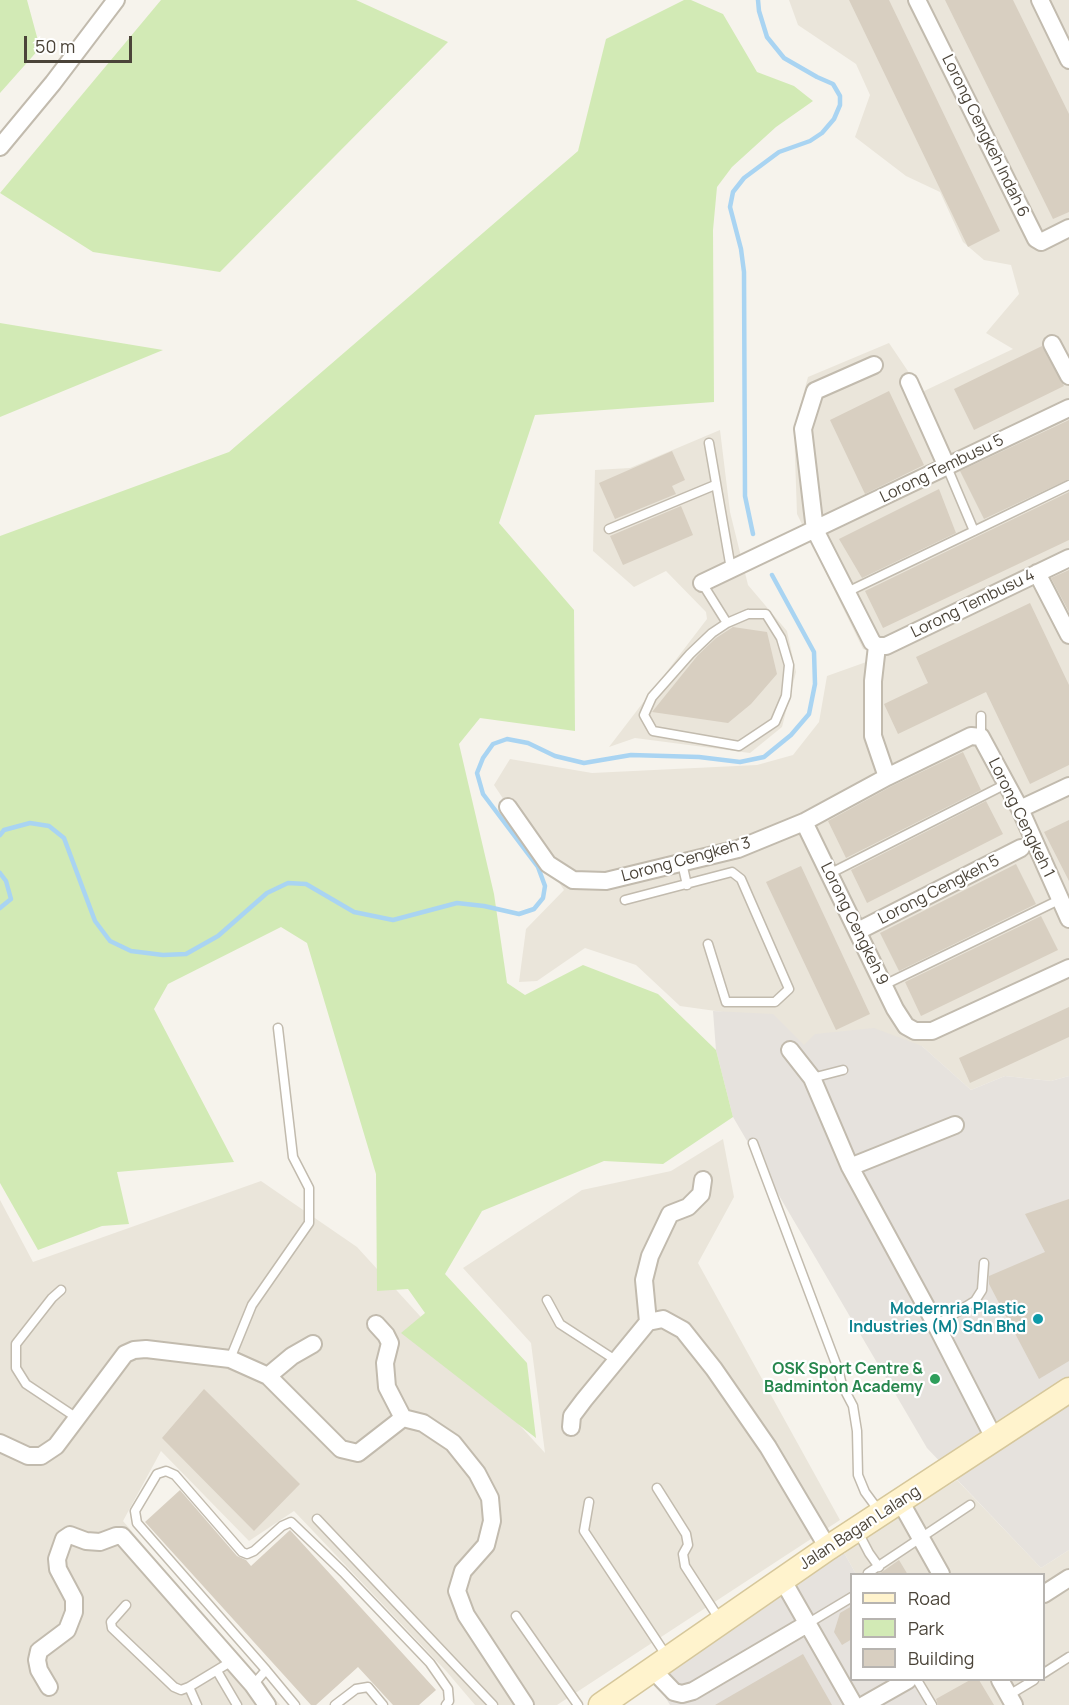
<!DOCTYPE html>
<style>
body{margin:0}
#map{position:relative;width:1069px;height:1705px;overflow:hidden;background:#f6f3ec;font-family:Manrope,sans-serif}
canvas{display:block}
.legend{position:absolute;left:850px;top:1573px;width:195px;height:108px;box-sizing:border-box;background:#fff;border:2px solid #b7b4b0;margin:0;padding:8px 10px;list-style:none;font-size:18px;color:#4b4439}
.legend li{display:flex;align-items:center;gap:12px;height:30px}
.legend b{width:30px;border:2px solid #b7b4b0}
.scale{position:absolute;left:24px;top:36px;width:108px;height:27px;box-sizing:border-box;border:3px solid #4b4439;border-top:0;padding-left:8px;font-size:18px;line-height:21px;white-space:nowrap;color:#4b4439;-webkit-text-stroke:4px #fff;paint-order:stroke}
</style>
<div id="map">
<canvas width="1069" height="1705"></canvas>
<ul class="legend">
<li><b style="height:8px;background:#fff3cd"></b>Road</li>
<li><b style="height:16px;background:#d2eab5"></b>Park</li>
<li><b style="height:16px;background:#d8cfc1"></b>Building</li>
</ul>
<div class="scale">50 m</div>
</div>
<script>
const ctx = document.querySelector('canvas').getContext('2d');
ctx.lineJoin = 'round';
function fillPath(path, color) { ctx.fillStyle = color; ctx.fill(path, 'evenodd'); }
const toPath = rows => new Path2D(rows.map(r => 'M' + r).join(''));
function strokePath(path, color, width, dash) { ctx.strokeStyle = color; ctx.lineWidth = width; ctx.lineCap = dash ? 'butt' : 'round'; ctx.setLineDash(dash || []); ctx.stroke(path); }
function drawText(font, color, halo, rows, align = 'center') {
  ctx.font = font + ' Manrope,sans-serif'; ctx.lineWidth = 4.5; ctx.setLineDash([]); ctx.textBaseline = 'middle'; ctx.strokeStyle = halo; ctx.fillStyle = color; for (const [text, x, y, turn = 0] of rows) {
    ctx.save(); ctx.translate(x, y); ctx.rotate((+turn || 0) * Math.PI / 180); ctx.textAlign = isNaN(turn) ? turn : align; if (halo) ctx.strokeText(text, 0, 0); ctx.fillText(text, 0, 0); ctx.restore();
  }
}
const residential = toPath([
 [789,0,1069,0,1069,1076,1051,1081,1005,1076,971,1090,922,1046,804,1046,773,1019,680,1006,636,965,585,948,537,981,519,982,526,929,564,890,494,785,510,759,592,773,757,765,793,755,819,722,827,676,883,656,863,649,797,514,794,428,808,377,889,343,922,392,1013,349,986,333,1019,294,1011,265,984,260,963,242,940,192,906,176,855,137,870,95,856,64,798,25],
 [720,430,730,512,748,585,787,631,796,672,782,727,750,753,635,738,609,747,707,619,706,612,666,571,634,587,593,551,595,470,630,468],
 [723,1139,734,1197,698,1263,840,1520,557,1705,475,1705,447,1672,294,1511,249,1541,161,1451,123,1521,280,1705,0,1705,0,1200,33,1262,261,1181,357,1247,545,1453,531,1343,463,1268,582,1190,671,1171],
 [957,1480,1041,1568,1069,1550,1069,1705,928,1705,914,1680,1044,1680,1044,1574,856,1574,843,1551]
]);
const industrial = toPath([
 [713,1011,773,1014,804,1045,815,1034,874,1028,922,1046,971,1090,1005,1076,1051,1081,1069,1076,1069,1550,1041,1568,927,1448,733,1117,716,1050],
 [843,1551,856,1574,852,1574,852,1680,914,1680,928,1705,670,1705,653,1677]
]);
const green = toPath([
 [0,0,27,0,40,48,0,93],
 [161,0,356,0,448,42,220,272,93,252,0,193],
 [684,0,691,0,723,14,757,72,794,86,813,101,776,127,732,167,717,187,713,230,714,402,535,415,499,523,574,610,575,731,480,718,459,744,494,894,507,983,525,995,583,965,658,994,716,1050,733,1117,663,1164,604,1161,482,1211,445,1274,527,1363,536,1438,401,1333,425,1313,408,1289,377,1291,376,1174,307,943,281,927,168,984,154,1009,234,1162,117,1172,129,1224,102,1226,38,1250,0,1183,0,536,229,452,578,151,606,39],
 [0,323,163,350,0,417]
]);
const stream = toPath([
 [753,534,745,496,744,272,741,249,730,207,733,192,744,178,779,152,810,141,822,133,834,119,840,105,840,96,833,84,817,77,784,58,767,37,759,11,758,0],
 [0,835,4,830,30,823,49,826,64,838,95,921,110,941,131,951,163,955,186,954,218,936,267,893,288,883,306,884,354,912,393,920,457,903,484,906,519,914,534,909,543,898,545,886,538,867,483,794,477,773,483,758,493,744,507,739,528,743,555,756,584,763,631,755,699,757,740,762,764,757,791,735,809,714,815,684,814,652,772,575],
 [0,873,6,881,11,899,0,908]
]);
const building = toPath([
 [849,0,889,0,1000,231,968,247],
 [945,0,1013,0,1069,114,1069,212,1053,219],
 [1042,346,1064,386,974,430,954,389],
 [889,391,924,465,865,494,830,420],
 [1069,420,1069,479,984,519,960,471],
 [672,451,685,480,672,486,676,494,615,519,599,483],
 [939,489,956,533,862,578,839,539],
 [1069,492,1069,540,883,628,865,591],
 [681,506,693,535,623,565,610,536],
 [1069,570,1069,612,1051,578],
 [1030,603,1069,685,1069,765,1030,784,986,692,898,734,884,704,928,683,916,657],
 [733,627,767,632,777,674,751,704,728,723,652,712,698,655,716,638],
 [963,752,981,790,846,858,828,821,892,786],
 [986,801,1003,834,867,903,851,870],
 [1069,820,1069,881,1044,832],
 [1016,864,1036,904,899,971,880,933],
 [801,866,870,1014,836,1030,766,882],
 [1041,916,1058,950,921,1016,905,982],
 [1069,1007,1069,1037,970,1083,959,1058],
 [1069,1199,1069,1361,1039,1379,989,1284,989,1276,1045,1252,1025,1214],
 [204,1389,300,1484,254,1531,162,1438],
 [180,1490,237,1556,246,1560,251,1566,290,1530,436,1690,419,1705,393,1705,358,1667,316,1705,311,1705,145,1522],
 [899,1560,908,1575,877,1575,882,1572],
 [852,1606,852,1639,842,1645,834,1632,840,1613],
 [803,1654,832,1705,715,1705],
 [970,1680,979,1680,994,1705,938,1705,936,1699]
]);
const service = toPath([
 [709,443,731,569],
 [947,467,974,531,1069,485],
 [609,529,715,485],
 [702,583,727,623],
 [847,592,974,531],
 [748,614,766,614,781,638,789,665,786,696,775,722,739,746,653,731,644,715,652,697,690,654,712,633,727,623,748,614],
 [981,737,981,716],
 [682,863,687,885],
 [829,874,1006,784],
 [625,900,732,872,741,879,789,989,775,1002,726,1002,708,944],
 [884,985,1061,899],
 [812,1078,843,1070],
 [753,1143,838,1369,842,1385,853,1406,857,1431,858,1475,865,1492,879,1511],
 [61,1290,52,1298,16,1344,16,1368,26,1384,77,1418],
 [547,1300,560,1324,617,1361],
 [936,1325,975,1301,982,1290,984,1263],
 [230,1359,252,1305,309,1223,309,1188,293,1157,278,1028],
 [657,1488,686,1534,688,1545,683,1554,685,1566,720,1620],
 [589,1502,584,1531,668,1658],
 [317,1519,493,1705],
 [858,1532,869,1553,879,1567],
 [868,1573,970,1505],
 [126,1605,111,1622,112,1628,174,1687,181,1690,189,1687,232,1661],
 [516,1616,578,1705],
 [807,1624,852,1597],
 [266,1670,295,1705],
 [217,1671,237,1705],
 [1044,1673,1069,1657],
 [917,1680,932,1705],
 [253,1685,266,1670,137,1523,135,1511,157,1474,166,1471,175,1475,242,1552,247,1554,254,1551,282,1526,291,1522,343,1572,430,1663,448,1689,449,1701,446,1705],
 [189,1687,197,1705],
 [1009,1695,1034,1680],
 [335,1705,356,1689,368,1687,383,1705]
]);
const minor = toPath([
 [917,0,1036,239,1041,242,1069,228],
 [1040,0,1069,60],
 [0,147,53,83,116,0],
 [1052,344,1069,376],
 [874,365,815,391,803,429,815,530,872,642,877,646,873,681,873,736,887,777],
 [909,382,947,467],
 [1037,573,1069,635],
 [702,583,1069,408],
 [877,646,886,646,1069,558],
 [508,807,548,864,573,880,606,881,738,849,804,822,887,777,971,736,981,737,1020,809,1069,919],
 [1020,809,1069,786],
 [804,822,895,1009,906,1026,915,1031,932,1031,1069,968],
 [858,931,1021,848],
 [790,1050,812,1078,850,1167,936,1325,994,1438],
 [850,1167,955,1125],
 [648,1322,663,1319,683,1330,714,1369,768,1447,828,1548],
 [376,1324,386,1335,390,1343,385,1363,387,1387,403,1418],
 [268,1376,292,1356,313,1344],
 [571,1427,572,1416,584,1400,648,1322,644,1280,650,1256,670,1214,688,1207,701,1194,703,1180],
 [0,1443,28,1456,41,1456,56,1446,125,1354,134,1350,146,1349,230,1359,268,1376,341,1449,358,1453,403,1418,423,1423,453,1443,477,1473,490,1498,492,1521,486,1545,463,1571,457,1591,466,1615,525,1705],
 [900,1501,941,1574],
 [782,1579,854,1705],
 [1044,1594,1069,1578],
 [652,1669,674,1692,682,1694,693,1691,807,1624],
 [1000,1680,1014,1705],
 [49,1687,39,1670,37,1660,39,1651,67,1630,74,1612,74,1599,58,1569,57,1559,64,1539,70,1535,86,1541,100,1542,116,1536,122,1536,253,1685,267,1705],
 [864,1705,908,1680]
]);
const secondary = toPath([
 [601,1705,828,1548,1069,1390]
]);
const markers = [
 [1038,1319,6,"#0f9aa8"],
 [935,1379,6,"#2e9e5b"]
];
const streetNames = [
 ["Lorong Cengkeh Indah 6",985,136,64],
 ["Lorong Tembusu 5",942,469,-26],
 ["Lorong Tembusu 4",973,604,-26],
 ["Lorong Cengkeh 1",1021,818,64],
 ["Lorong Cengkeh 3",686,860,-15],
 ["Lorong Cengkeh 5",939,890,-27],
 ["Lorong Cengkeh 9",854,924,64],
 ["Jalan Bagan Lalang",860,1528,-33]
];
const cultureNames = [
 ["Modernria Plastic",1026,1310],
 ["Industries (M) Sdn Bhd",1026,1328]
];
const leisureNames = [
 ["OSK Sport Centre &",923,1370],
 ["Badminton Academy",923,1388]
];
fillPath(residential, '#eae5da');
fillPath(industrial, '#e6e2dd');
fillPath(green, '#d2eab5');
strokePath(stream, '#a9d4f2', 4.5);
fillPath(building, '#d8cfc1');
strokePath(service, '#c2bbae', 11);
strokePath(minor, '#c2bbae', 20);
strokePath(secondary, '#d6c79b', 27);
strokePath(service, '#fff', 8);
strokePath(minor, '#fff', 16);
strokePath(secondary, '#fff3cd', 24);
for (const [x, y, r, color] of markers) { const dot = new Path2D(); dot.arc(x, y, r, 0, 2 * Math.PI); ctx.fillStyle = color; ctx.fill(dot); strokePath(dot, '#fff', 2); }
drawText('16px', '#4b4439', '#fff', streetNames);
drawText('bold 16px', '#0d838f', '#fff', cultureNames, 'right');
drawText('bold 16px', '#27864d', '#fff', leisureNames, 'right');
</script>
